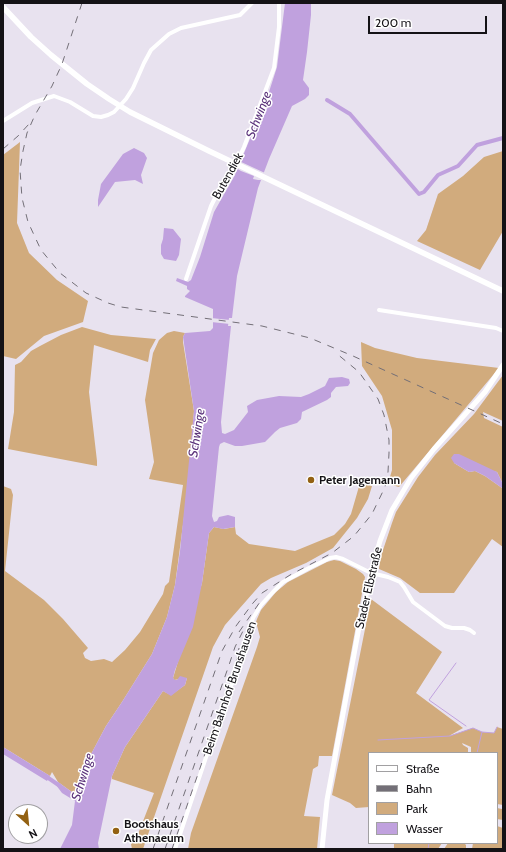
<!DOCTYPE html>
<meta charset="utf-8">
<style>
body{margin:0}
#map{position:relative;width:506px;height:852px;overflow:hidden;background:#e8e2ef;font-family:Cabin,sans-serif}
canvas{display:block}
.frame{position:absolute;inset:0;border:4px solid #141216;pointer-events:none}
.legend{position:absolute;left:368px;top:752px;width:130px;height:92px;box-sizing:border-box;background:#fff;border:1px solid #a1a0a2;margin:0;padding:5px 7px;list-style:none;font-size:12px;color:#141216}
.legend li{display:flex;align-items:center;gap:8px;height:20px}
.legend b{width:20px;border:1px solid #a1a0a2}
.north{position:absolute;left:8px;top:804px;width:40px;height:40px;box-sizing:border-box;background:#fff;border:1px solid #a1a0a2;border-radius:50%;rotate:153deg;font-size:11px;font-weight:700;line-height:16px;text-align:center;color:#141216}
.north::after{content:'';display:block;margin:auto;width:14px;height:18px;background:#936112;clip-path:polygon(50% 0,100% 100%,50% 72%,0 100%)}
.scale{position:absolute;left:368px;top:16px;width:119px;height:18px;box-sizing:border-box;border:2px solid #141216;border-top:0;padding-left:5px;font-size:12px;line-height:14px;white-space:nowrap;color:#141216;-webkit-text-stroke:3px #fff;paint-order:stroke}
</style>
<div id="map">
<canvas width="506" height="852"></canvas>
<div class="frame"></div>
<ul class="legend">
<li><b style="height:5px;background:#fff"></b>Straße</li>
<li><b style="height:5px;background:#736f77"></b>Bahn</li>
<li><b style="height:11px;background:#d1ab7d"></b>Park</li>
<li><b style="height:11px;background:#c0a1de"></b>Wasser</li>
</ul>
<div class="north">N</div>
<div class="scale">200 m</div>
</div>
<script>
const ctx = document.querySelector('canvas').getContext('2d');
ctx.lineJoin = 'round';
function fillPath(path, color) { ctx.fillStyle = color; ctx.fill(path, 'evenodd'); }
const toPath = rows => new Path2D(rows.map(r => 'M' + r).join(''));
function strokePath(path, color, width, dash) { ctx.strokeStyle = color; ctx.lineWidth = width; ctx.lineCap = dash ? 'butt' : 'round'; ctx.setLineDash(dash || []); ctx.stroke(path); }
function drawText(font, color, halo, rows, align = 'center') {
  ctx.font = font + ' Cabin,sans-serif'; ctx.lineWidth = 3; ctx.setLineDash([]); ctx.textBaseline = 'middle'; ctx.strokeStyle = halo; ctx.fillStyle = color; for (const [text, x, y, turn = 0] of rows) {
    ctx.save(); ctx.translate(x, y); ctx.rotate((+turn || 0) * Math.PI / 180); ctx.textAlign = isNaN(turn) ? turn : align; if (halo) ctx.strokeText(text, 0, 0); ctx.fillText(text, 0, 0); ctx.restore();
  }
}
const green = toPath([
 [20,142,17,223,29,253,57,280,88,301,83,322,44,336,16,359,3,356,3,155],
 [503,151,503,231,480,270,417,241,426,230,438,194,463,176,484,157],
 [82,327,111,335,156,339,150,350,148,362,94,345,89,392,97,461,97,466,8,449,14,412,15,365,21,362,31,351,40,346,61,335],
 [174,331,185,333,183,337,183,342,194,411,188,487,175,585,167,617,152,654,122,702,106,726,89,758,76,795,58,782,52,772,50,776,3,747,3,486,11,489,13,495,5,571,44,600,63,619,88,648,83,653,85,658,91,661,104,659,112,662,125,650,140,632,163,594,165,586,169,582,183,485,149,479,154,462,145,400,153,353,159,340,167,333],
 [361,342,375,348,417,358,499,368,399,487,388,484,392,470,392,430,382,396,362,366],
 [503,375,503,421,483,412,484,418,503,427,503,484,497,472,454,463,469,472,475,471,485,476,502,488,503,487,503,547,492,539,454,593,420,593,400,578,379,569,380,559,392,523,396,512,418,477,435,455,474,414],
 [360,483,372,486,368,499,357,518,333,548,306,563,271,578,261,584,225,625,213,647,143,849,132,849,131,844,138,834,154,793,112,779,112,776,125,747,163,691,171,695,185,685,187,678,174,680,173,678,202,583,209,533,214,527,224,529,235,527,236,534,249,544,295,551,334,535,345,524,351,514],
 [334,560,340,561,356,569,363,574,365,577,332,756,319,756,318,766,313,769,304,816,320,817,317,849,188,849,191,833,257,647,260,637,256,622,257,619,261,610,276,592,288,582,327,562],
 [371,599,442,652,416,693,463,728,449,736,473,728,482,732,494,733,497,727,503,729,503,805,497,804,497,753,471,753,471,747,462,743,463,745,468,748,468,753,369,753,369,807,356,808,350,803,332,795],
 [497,808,502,809,503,820,497,819],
 [497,826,503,828,503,849,472,849,473,843,497,843],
 [394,843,442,843,438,849,394,849],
 [448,843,464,843,466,845,466,849,444,849]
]);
const water = toPath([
 [285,3,311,3,311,15,307,52,303,80,309,88,309,95,305,99,292,106,269,159,258,188,237,276,232,318,229,318,228,326,231,326,221,422,222,433,225,434,234,430,248,412,247,406,257,400,279,396,301,397,309,394,325,386,329,378,342,377,349,379,350,383,348,386,336,387,331,393,331,397,327,400,302,412,301,419,297,423,280,428,275,432,265,442,242,446,235,446,224,442,220,444,219,447,212,516,214,522,217,521,219,517,228,515,235,517,235,527,223,529,214,527,209,533,202,583,193,627,175,670,173,678,175,680,177,680,180,676,187,678,185,685,171,696,163,691,125,747,112,776,98,843,99,849,60,849,72,825,75,801,62,793,56,785,58,782,76,795,89,758,106,726,122,702,152,654,167,617,175,585,180,551,194,411,183,337,185,333,210,331,213,328,213,309,185,297,185,296,190,291,187,289,187,286,176,281,177,278,188,282,191,280,200,257,214,212,235,175,268,95,277,67],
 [134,148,144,153,147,158,141,175,143,184,135,180,115,182,98,207,98,200,101,184,123,154],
 [164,228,173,229,181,239,179,255,176,261,164,259,161,254,161,245,163,239],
 [454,454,459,454,497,472,503,484,503,487,502,488,485,476,475,471,469,472,454,463,451,458],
 [3,747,50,776,47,781,3,754]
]);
const pier = toPath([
 [239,161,265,173,263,180,258,180,253,179,254,176,241,171,236,168],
 [211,318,230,320,230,324,211,322]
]);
const stream = toPath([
 [456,663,429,700,466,726],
 [378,740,450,736,473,728,482,732],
 [477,753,482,732,494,733,497,727],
 [428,849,429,843]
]);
const canal = toPath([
 [327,100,350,114,419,194,424,192,438,175,458,166,477,145,503,138],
 [44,775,60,786]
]);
const minor = toPath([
 [3,121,32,103,54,96,70,102,93,116,101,117,108,115,114,112,126,99,133,88,144,63,151,50,169,34,181,28,240,15,252,3],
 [186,279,211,206,218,192,229,179,244,147,274,68,279,27,279,3],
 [379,310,496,328,503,331],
 [175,849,220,716,245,648,249,630,253,618,261,605,273,592,283,582,309,568,330,558,336,557,343,559,371,573,388,577,400,582,404,587,413,602,445,626,452,628,464,628,470,630,474,633]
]);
const tertiary = toPath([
 [322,849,327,800,360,622,371,573,380,541,392,510,411,478,434,449,485,392,503,365]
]);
const secondary = toPath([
 [3,7,31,37,51,55,87,84,109,99,130,112,209,151,503,291]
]);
const rail = toPath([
 [82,3,62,64,52,86,35,115,27,133,23,151,20,170,22,198,28,222,41,250,60,273,86,293,108,303,121,307,262,326,310,338,353,356,503,424],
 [3,149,18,136,29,124],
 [239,632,260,602],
 [153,849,222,651,236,626,253,603,262,593,290,575,332,553,354,536,372,514,385,487,388,472,389,453,389,440,384,415,378,399,359,372,336,353],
 [165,849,229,665,235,647,245,627],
 [172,849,235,667,239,648]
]);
const markers = [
 [311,480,4,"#936112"],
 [116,831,4,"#936112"]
];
const streetNames = [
 ["Butendiek",228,176,-61],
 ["Stader Elbstraße",369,588,-77],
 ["Beim Bahnhof Brunshausen",230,688,-71]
];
const poiNames = [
 ["Peter Jagemann",319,480],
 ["Bootshaus",124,824],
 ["Athenaeum",124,838]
];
const waterNames = [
 ["Schwinge",259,115,-69],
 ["Schwinge",197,433,-81],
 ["Schwinge",83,777,-73]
];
fillPath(green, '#d1ab7d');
fillPath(water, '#c0a1de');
fillPath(pier, '#e8e2ef');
strokePath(stream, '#c0a1de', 1);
strokePath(canal, '#c0a1de', 4);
strokePath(minor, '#fff', 4);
strokePath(tertiary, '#fff', 5);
strokePath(secondary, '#fff', 5.5);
strokePath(rail, '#736f77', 1, [7, 7]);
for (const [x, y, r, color] of markers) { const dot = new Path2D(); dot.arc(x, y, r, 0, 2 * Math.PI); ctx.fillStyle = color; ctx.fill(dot); strokePath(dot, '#fff', 1.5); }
drawText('12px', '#141216', '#fff', streetNames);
drawText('bold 12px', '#141216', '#fff', poiNames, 'left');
drawText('italic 13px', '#5b337b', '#fff', waterNames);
</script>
